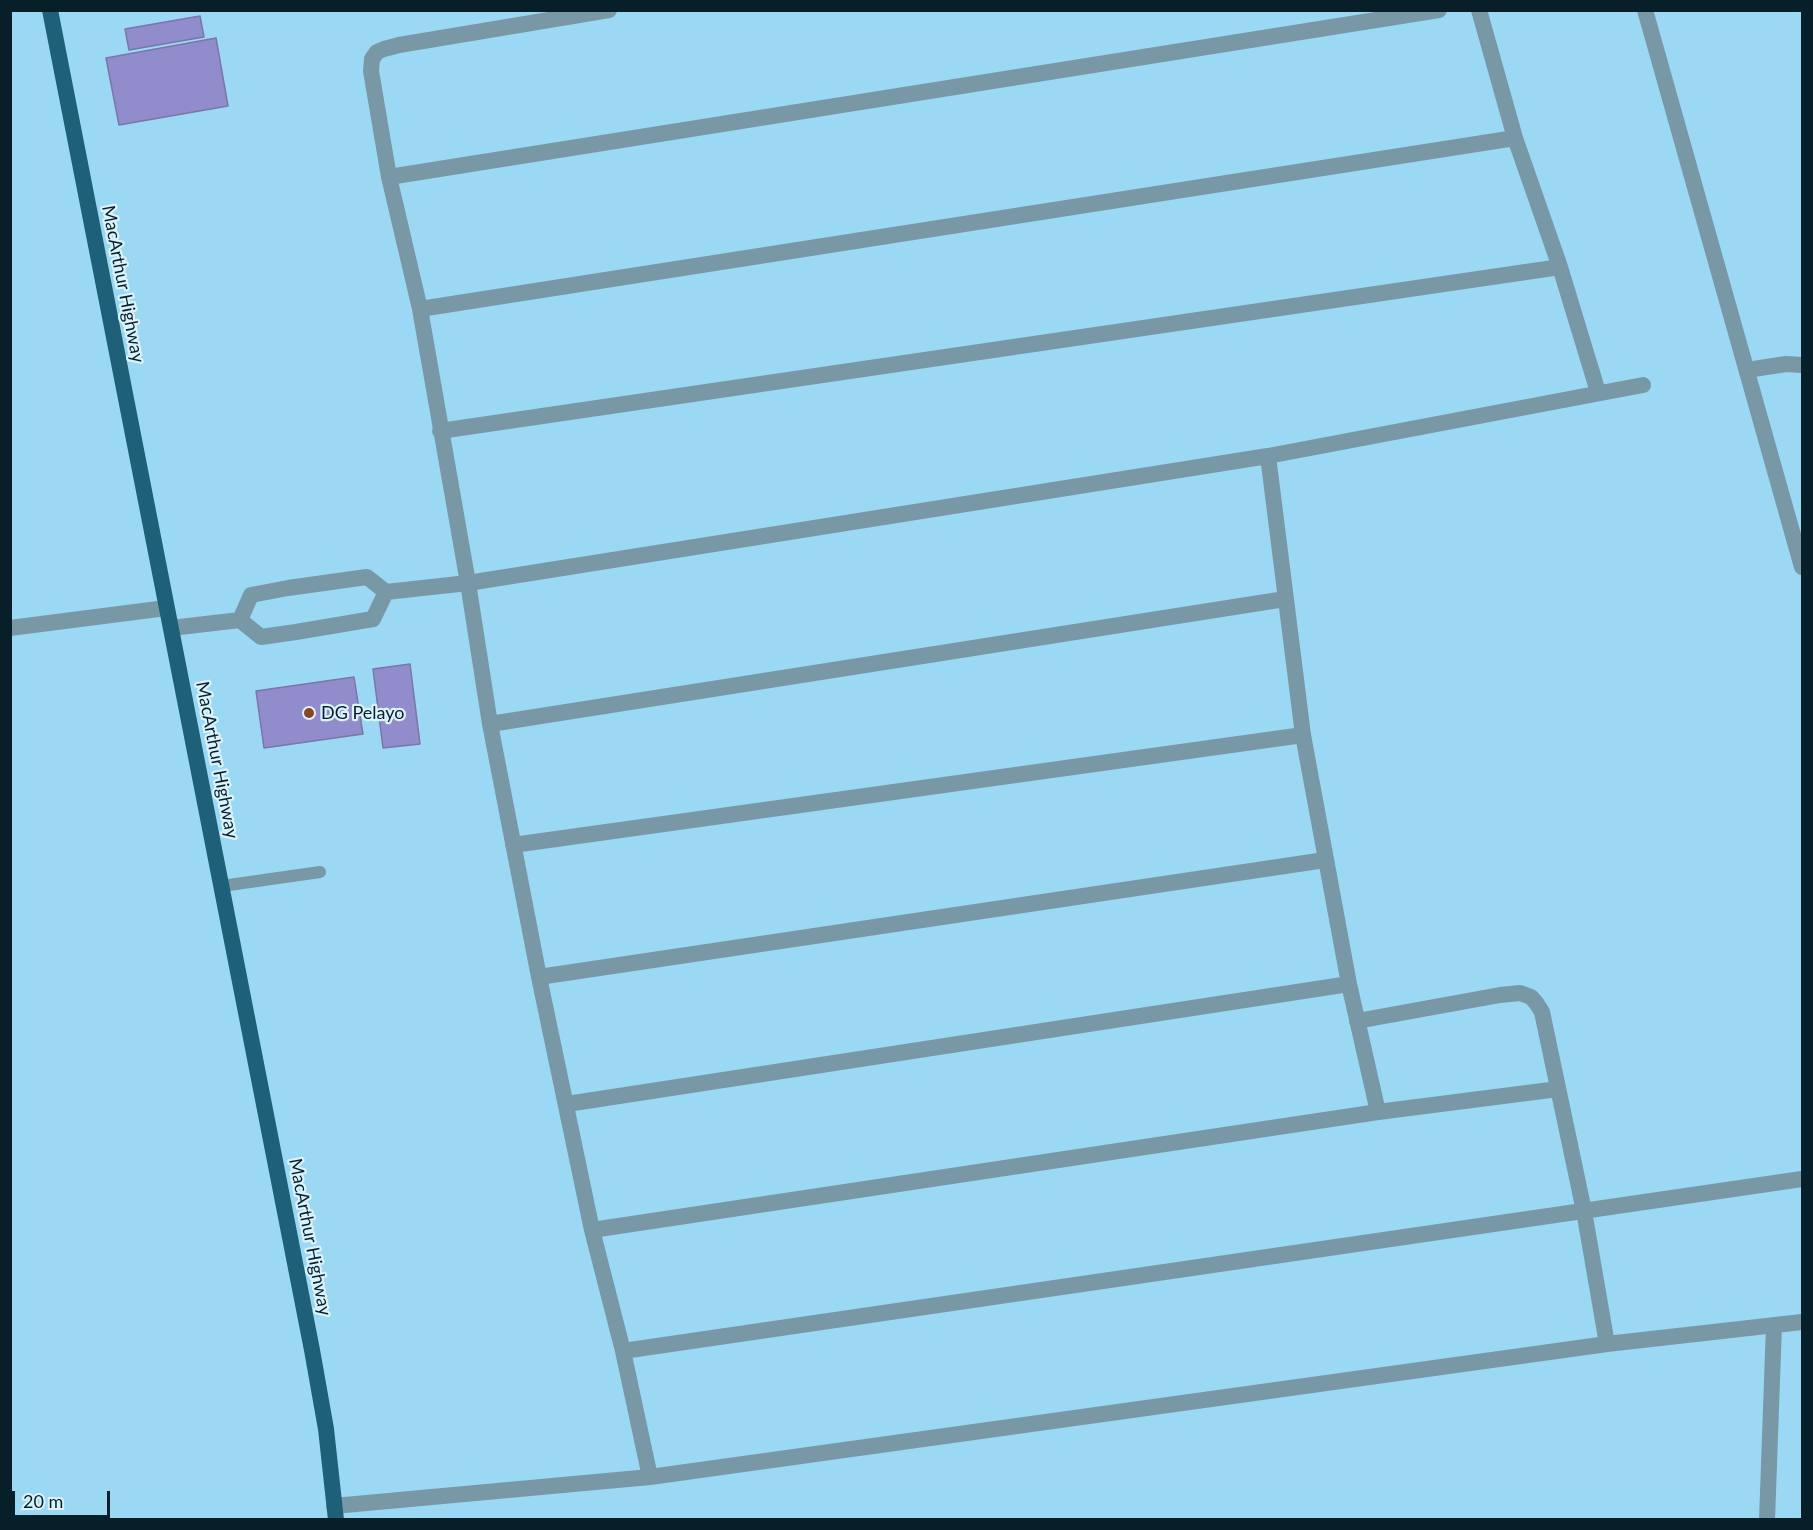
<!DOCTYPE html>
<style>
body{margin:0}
#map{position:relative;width:1813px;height:1530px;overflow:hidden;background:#9bd8f3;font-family:Lato,sans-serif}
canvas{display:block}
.frame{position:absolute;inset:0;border:12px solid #061f29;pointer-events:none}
.scale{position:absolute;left:12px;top:1491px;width:98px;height:27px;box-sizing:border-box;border:3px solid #061f29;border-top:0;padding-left:8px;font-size:18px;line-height:21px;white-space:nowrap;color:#061f29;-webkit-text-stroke:4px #dbf3fe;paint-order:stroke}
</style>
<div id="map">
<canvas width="1813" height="1530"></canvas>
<div class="frame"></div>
<div class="scale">20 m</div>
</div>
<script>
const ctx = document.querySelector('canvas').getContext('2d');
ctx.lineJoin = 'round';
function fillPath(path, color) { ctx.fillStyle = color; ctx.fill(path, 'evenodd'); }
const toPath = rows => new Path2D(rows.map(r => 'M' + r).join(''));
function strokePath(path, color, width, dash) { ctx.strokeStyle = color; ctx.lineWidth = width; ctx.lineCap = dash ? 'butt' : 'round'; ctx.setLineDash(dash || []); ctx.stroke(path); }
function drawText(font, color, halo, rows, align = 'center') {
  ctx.font = font + ' Lato,sans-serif'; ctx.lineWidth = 4.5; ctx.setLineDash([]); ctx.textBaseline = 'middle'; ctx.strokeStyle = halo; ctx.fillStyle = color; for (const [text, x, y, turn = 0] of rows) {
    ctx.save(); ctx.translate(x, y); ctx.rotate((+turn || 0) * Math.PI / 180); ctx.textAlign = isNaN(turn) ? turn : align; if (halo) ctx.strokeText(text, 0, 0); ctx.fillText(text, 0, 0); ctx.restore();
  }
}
const building = toPath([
 [200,16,204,37,129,50,125,29,200,16],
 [216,38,228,106,119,125,106,58,216,38],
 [410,664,420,744,383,748,373,669,410,664],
 [354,677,363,734,264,748,256,691,354,677]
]);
const service = toPath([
 [222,886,320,872]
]);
const minor = toPath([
 [609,10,399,45,384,49,377,52,372,59,371,71,389,177,420,309,468,583,1268,456,1643,385],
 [1479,10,1515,138,1560,267,1598,392],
 [1645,10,1802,567],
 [389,177,1439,10],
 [420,309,1515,138],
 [1747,370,1786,364,1802,365],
 [440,431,1560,267],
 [1268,456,1303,735,1349,984,1378,1112],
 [240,620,251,595,288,588,367,577,386,592,468,583,490,724,539,977,592,1230,623,1351,650,1477],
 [10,628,166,608],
 [171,628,240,620,261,637,296,632,373,619,386,592],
 [490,724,1285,599],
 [513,845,1303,735],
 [539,977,1325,860],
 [1357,1021,1500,995,1520,993,1531,997,1537,1004,1542,1012,1584,1211,1607,1344],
 [567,1104,1349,984],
 [592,1230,1378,1112,1558,1089],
 [623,1351,1802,1179],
 [334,1506,650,1477,1607,1344,1802,1322],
 [1767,1520,1774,1325]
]);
const trunk = toPath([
 [50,10,312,1350,326,1429,336,1520]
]);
const markers = [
 [309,713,6,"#8b461e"]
];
const streetNames = [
 ["MacArthur Highway",123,284,79],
 ["MacArthur Highway",217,760,79],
 ["MacArthur Highway",310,1237,79]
];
const poiNames = [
 ["DG Pelayo",321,713]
];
fillPath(building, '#918ccb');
strokePath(building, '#7a76a6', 1.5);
strokePath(service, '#7898a6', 12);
strokePath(minor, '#7898a6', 16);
strokePath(trunk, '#1e6078', 16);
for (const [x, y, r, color] of markers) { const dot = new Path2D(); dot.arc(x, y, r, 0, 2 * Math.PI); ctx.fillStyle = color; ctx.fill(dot); strokePath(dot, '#dbf3fe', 2); }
drawText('18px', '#061f29', '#dbf3fe', streetNames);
drawText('18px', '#061f29', '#dbf3fe', poiNames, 'left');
</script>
